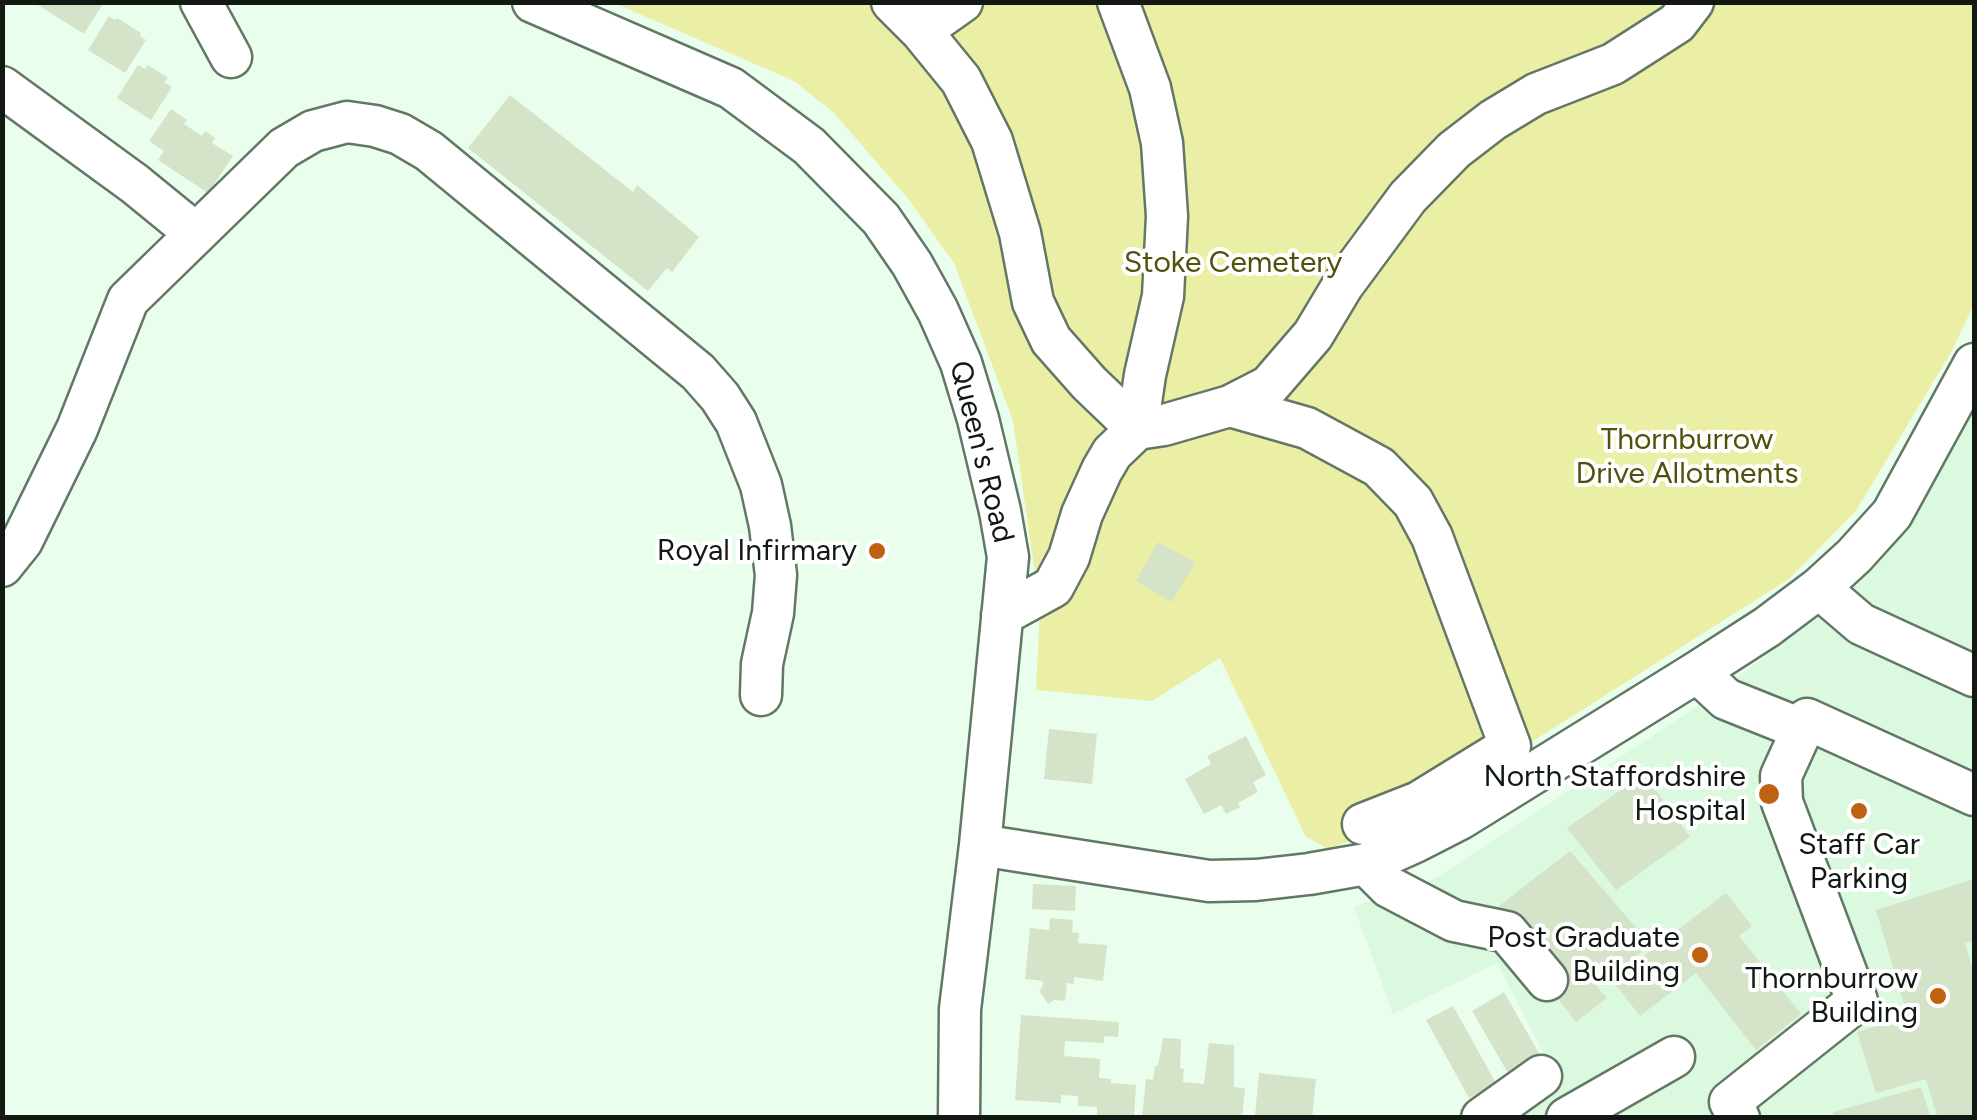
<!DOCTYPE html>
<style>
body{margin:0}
#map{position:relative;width:1977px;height:1120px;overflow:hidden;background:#eafeed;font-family:Figtree,sans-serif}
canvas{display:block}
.frame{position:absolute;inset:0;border:5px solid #111912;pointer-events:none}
</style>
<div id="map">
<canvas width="1977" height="1120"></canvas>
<div class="frame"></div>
</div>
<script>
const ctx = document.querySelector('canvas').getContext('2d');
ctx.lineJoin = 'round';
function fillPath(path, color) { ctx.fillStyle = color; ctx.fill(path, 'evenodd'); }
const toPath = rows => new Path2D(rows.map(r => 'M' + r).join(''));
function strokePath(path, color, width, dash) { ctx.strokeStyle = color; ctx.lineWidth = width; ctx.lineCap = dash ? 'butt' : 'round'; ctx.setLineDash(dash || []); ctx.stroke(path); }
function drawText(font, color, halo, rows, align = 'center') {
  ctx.font = font + ' Figtree,sans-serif'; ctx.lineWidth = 8; ctx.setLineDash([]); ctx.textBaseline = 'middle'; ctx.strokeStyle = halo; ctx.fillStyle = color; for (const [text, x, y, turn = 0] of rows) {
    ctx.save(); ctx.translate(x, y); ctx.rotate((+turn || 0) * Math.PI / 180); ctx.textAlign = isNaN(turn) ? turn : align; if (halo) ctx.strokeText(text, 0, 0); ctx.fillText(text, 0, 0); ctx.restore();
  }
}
const built = toPath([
 [1974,386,1974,1117,1520,1117,1561,1087,1497,963,1393,1014,1354,907,1436,878,1690,711,1824,614,1851,588]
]);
const green = toPath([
 [614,3,1974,3,1974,304,1953,349,1856,511,1789,579,1418,814,1329,849,1306,837,1220,658,1152,701,1036,690,1040,608,1013,421,954,263,909,200,834,113,794,81]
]);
const building = toPath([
 [33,2,104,2,84,34],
 [109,16,115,20,117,18,141,33,140,36,146,40,125,73,88,50],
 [138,65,145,69,148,65,168,78,164,82,172,87,151,120,117,98],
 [510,95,633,192,637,185,699,237,672,272,667,268,648,291,468,148],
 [171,109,187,120,184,124,202,136,205,131,215,138,212,143,233,156,208,193,158,160,164,151,149,141],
 [1158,542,1195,562,1172,602,1136,581],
 [1049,729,1097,734,1092,784,1044,779],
 [1246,736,1266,775,1253,782,1258,792,1238,803,1240,807,1226,814,1221,805,1204,814,1185,779,1211,764,1207,756],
 [1644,774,1690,837,1616,890,1567,828],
 [1570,851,1651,945,1596,986,1607,998,1576,1022,1556,996,1570,985,1499,906],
 [1974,879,1974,941,1965,943,1974,975,1974,1118,1938,1118,1926,1079,1876,1093,1857,1032,1908,1017,1876,910],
 [1033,884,1076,886,1075,911,1032,909],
 [1726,893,1752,926,1739,936,1801,1014,1756,1050,1696,973,1640,1016,1612,980],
 [1050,918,1073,920,1072,932,1079,933,1078,943,1107,945,1103,981,1074,977,1074,984,1067,983,1065,1001,1054,1000,1048,1004,1039,990,1042,988,1043,981,1025,979,1030,928,1049,930],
 [1504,992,1540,1055,1508,1073,1472,1011],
 [1453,1006,1496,1083,1469,1098,1426,1020],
 [1021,1015,1119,1022,1118,1037,1104,1036,1104,1043,1065,1041,1064,1056,1100,1059,1099,1078,1111,1079,1111,1083,1136,1085,1134,1117,1097,1115,1097,1107,1078,1106,1078,1096,1061,1095,1061,1103,1015,1100],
 [1163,1038,1181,1039,1180,1068,1184,1069,1183,1082,1204,1084,1209,1043,1234,1045,1234,1087,1245,1088,1242,1118,1142,1118,1146,1079,1153,1080,1155,1066,1158,1066],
 [1259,1073,1316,1079,1312,1118,1255,1116],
 [1921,1087,1931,1118,1834,1118,1833,1112]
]);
const minor = toPath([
 [201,2,231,57],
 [533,2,731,88,809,146,881,219,912,264,938,311,961,363,978,419,1000,511,1008,557,980,845,960,1009,959,1118],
 [892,2,921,31,961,80,992,141,1020,233,1033,302,1051,340,1089,383,1137,429,1164,425,1230,406,1269,386,1313,335,1343,285,1408,197,1454,150,1493,120,1536,94,1613,64,1677,23,1693,2],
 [921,31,962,2],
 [2,87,135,184,195,233],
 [1230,406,1307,428,1379,467,1413,502,1432,537,1510,746,1419,802,1363,824],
 [2,566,22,541,77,429,128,300,284,148,313,131,347,122,375,126,400,134,429,151,698,372,720,397,736,422,761,485,770,526,776,575,773,613,762,664,761,695],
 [1819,588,1861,624,1974,676],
 [1002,615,1053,587,1069,557,1082,514,1102,470,1112,453,1137,429,1145,375,1163,296,1167,216,1162,143,1150,88,1118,2],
 [1697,672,1726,699,1801,729],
 [980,845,1209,881,1256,880,1309,874,1366,864,1415,842,1460,819,1697,672,1767,627,1819,588,1854,556,1892,514,1974,364],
 [1366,864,1389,887,1454,921,1507,932,1547,980],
 [1482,1118,1541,1076],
 [1567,1118,1674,1057],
 [1739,1118,1730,1102,1857,1001,1782,802,1781,776,1807,719,1974,795]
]);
const markers = [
 [877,551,10,"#be6111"],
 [1769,794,12,"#be6111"],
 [1859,811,10,"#be6111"],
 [1700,955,10,"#be6111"],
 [1938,996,10,"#be6111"]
];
const parkNames = [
 ["Stoke Cemetery",1233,263],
 ["Thornburrow",1687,440],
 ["Drive Allotments",1687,474]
];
const streetNames = [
 ["Queen's Road",981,452,76]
];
const poiNames = [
 ["Royal Infirmary",857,551],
 ["North Staffordshire",1746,777],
 ["Hospital",1746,811],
 ["Staff Car",1859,845,"center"],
 ["Parking",1859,879,"center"],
 ["Post Graduate",1680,938],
 ["Building",1680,972],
 ["Thornburrow",1918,979],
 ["Building",1918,1013]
];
fillPath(built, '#daf9de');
fillPath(green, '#ebefa5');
fillPath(building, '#d5e3c8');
strokePath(minor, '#627865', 45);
strokePath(minor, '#fff', 40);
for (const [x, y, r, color] of markers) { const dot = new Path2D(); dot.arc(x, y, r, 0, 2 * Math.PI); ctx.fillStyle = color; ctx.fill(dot); strokePath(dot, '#fff', 4); }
drawText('30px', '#50510d', '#fff', parkNames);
drawText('30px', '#111912', '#fff', streetNames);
drawText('30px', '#111912', '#fff', poiNames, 'right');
</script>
